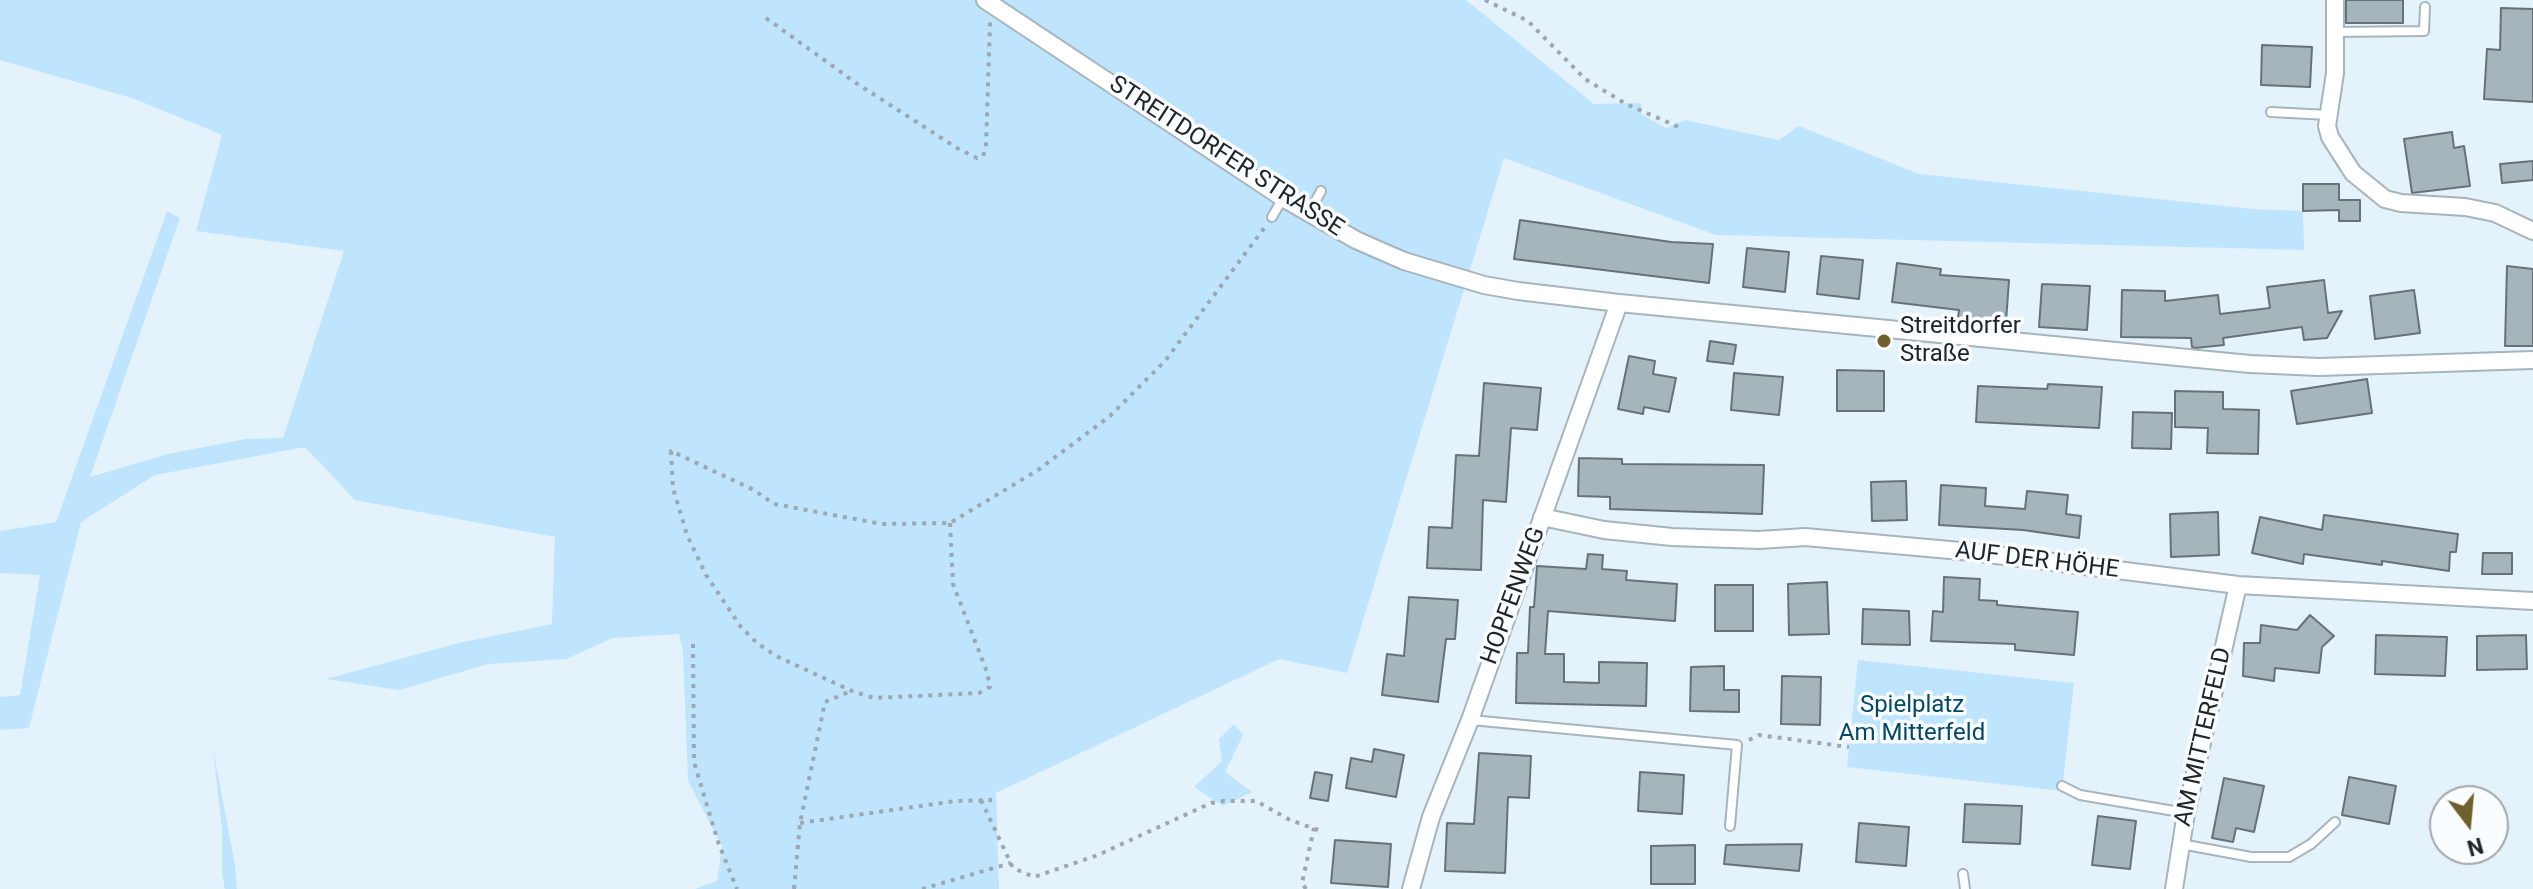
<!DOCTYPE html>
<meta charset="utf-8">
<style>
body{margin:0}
#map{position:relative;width:2533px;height:889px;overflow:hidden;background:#e4f2fb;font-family:Roboto,sans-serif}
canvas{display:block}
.north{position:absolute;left:2429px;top:785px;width:80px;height:80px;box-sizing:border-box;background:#fafdff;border:2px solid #a3a7a9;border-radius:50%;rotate:164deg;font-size:22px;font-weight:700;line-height:32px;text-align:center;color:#202529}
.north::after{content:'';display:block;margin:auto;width:28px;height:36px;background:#70602d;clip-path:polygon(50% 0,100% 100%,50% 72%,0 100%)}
</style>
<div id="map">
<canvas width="2533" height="889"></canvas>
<div class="north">N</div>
</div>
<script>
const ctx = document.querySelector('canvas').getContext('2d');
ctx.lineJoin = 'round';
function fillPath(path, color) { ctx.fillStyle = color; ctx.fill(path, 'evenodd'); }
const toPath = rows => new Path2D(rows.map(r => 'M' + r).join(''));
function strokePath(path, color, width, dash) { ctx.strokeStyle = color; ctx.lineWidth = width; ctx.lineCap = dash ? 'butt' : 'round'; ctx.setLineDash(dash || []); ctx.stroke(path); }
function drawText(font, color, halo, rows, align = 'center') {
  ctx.font = font + ' Roboto,sans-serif'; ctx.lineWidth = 7; ctx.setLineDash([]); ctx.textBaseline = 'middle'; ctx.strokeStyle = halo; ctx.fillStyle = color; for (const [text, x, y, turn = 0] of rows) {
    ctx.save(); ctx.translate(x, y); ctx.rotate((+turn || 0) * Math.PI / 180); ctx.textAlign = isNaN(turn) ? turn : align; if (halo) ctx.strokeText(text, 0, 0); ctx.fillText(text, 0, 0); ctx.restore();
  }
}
const green = toPath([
 [0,0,1466,0,1594,104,1641,103,1641,114,1666,128,1685,120,1779,140,1799,126,1919,174,2253,209,2303,211,2304,250,1716,235,1504,158,1347,673,1279,659,996,793,999,889,695,889,717,881,722,846,688,781,683,652,679,634,613,638,566,659,488,664,399,690,326,679,459,643,552,624,555,537,355,500,305,447,155,475,81,522,29,728,0,730,0,697,20,695,40,575,0,573,0,531,56,522,167,211,180,218,90,477,168,454,246,439,283,438,344,251,196,231,222,135,135,99,0,60],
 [1858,660,2074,683,2062,791,1847,767],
 [1234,724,1243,735,1225,772,1252,792,1223,806,1194,787,1222,761,1219,739],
 [213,749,235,865,237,889,225,889,222,874,222,830]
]);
const building = toPath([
 [2346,0,2403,0,2403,23,2346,23,2346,0],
 [2501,8,2533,9,2533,102,2484,99,2487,49,2500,50,2501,8],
 [2262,45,2312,47,2310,87,2261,85,2262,45],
 [2452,132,2454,148,2464,146,2470,186,2412,193,2404,139,2452,132],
 [2533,161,2533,180,2502,183,2500,164,2533,161],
 [2303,184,2339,184,2339,200,2360,200,2360,221,2339,221,2339,210,2303,211,2303,184],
 [1520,220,1671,242,1713,244,1709,283,1514,259,1520,220],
 [1747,248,1789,252,1785,292,1743,287,1747,248],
 [1821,256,1863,260,1859,299,1817,294,1821,256],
 [1897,263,1941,269,1940,275,2009,280,2006,322,1958,318,1959,310,1892,302,1897,263],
 [2507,266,2533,269,2533,346,2505,346,2507,266],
 [2324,280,2328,313,2342,311,2327,338,2304,340,2302,327,2223,338,2224,345,2195,348,2192,347,2191,338,2121,337,2122,290,2165,291,2165,301,2218,295,2220,314,2270,308,2267,287,2324,280],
 [2042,284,2090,286,2087,330,2039,327,2042,284],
 [2414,290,2420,333,2375,339,2370,296,2414,290],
 [1710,341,1736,345,1733,364,1707,361,1710,341],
 [1629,356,1655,361,1653,374,1676,378,1669,412,1644,407,1643,414,1618,409,1629,356],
 [1837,370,1884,371,1884,411,1837,411,1837,370],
 [1734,373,1783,377,1779,415,1731,410,1734,373],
 [2367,379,2372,413,2297,424,2291,391,2367,379],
 [1484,383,1541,388,1537,430,1511,428,1506,502,1483,500,1481,570,1427,568,1429,527,1452,528,1456,455,1479,456,1484,383],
 [2048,384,2102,387,2099,428,1976,422,1978,386,2047,389,2048,384],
 [2175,391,2223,392,2223,409,2259,410,2258,454,2207,453,2208,428,2175,427,2175,391],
 [2133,412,2172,413,2171,449,2132,448,2133,412],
 [1579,458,1622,459,1622,464,1764,465,1762,514,1610,509,1610,497,1578,496,1579,458],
 [1906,481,1907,520,1872,521,1871,482,1906,481],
 [1941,485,1986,488,1985,506,2025,509,2027,491,2068,495,2066,514,2081,516,2079,538,2023,530,1939,525,1941,485],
 [2218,512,2219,555,2171,557,2170,514,2218,512],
 [2324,515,2458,534,2456,552,2450,552,2449,571,2382,561,2382,565,2304,554,2303,564,2252,553,2260,517,2322,530,2324,515],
 [2483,553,2512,553,2512,574,2482,574,2483,553],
 [1588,554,1603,555,1602,569,1627,571,1626,580,1677,584,1675,621,1548,611,1545,654,1564,654,1564,682,1599,683,1599,662,1647,663,1646,706,1516,703,1517,653,1528,653,1530,607,1534,607,1537,566,1586,569,1588,554],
 [1944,577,1980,579,1979,600,1997,601,1997,605,2078,612,2074,655,2015,650,2015,644,1931,641,1933,611,1943,612,1944,577],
 [1827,582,1829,634,1789,635,1788,584,1827,582],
 [1715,585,1753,585,1753,631,1715,631,1715,585],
 [1409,597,1458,600,1455,639,1446,639,1438,702,1382,695,1387,654,1404,656,1409,597],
 [1863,609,1909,611,1910,645,1862,644,1863,609],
 [2310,615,2334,636,2322,647,2319,673,2275,668,2274,681,2243,676,2244,643,2260,643,2261,625,2297,630,2310,615],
 [2376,635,2447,637,2445,676,2375,674,2376,635],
 [2526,635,2527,669,2477,670,2477,636,2526,635],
 [1724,666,1724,690,1739,690,1739,712,1690,711,1691,667,1724,666],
 [1782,676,1821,677,1820,725,1781,724,1782,676],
 [1374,749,1404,755,1396,797,1346,788,1351,758,1372,762,1374,749],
 [1479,753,1531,756,1529,798,1508,797,1505,873,1445,871,1447,823,1474,824,1479,753],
 [1315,772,1332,775,1328,801,1310,798,1315,772],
 [1640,772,1684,775,1682,814,1638,811,1640,772],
 [2349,777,2396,786,2389,824,2342,815,2349,777],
 [2224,778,2264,786,2254,832,2236,828,2233,842,2212,838,2224,778],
 [1965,804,2022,806,2020,844,1963,842,1965,804],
 [2098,816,2136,821,2130,869,2092,865,2098,816],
 [1859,823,1909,827,1906,866,1856,862,1859,823],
 [1335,840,1391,844,1388,887,1331,883,1335,840],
 [1802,844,1799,871,1724,864,1726,845,1802,844],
 [1695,845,1695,884,1651,884,1651,846,1695,845]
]);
const path = toPath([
 [1485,0,1528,21,1585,79,1626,104,1681,128],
 [766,18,856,83,957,148,977,158,983,156,986,147,990,22],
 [950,523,953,584,987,672,990,687,979,693,874,698,852,691,776,656,757,643,741,627,706,575,687,535,673,488,671,451,754,490,774,504,882,524,950,523,1038,470,1110,416,1165,361,1265,227],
 [693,644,694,762,718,842,737,889],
 [1749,740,1759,735,1849,747],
 [981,800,1013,868,1034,877,1098,855,1211,803,1224,801,1256,801,1290,820,1321,831],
 [800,823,956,801,992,800],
 [794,889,800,823,825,702,851,691],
 [922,889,1011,863],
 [1306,889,1302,883,1314,828]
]);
const service = toPath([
 [2335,32,2424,31,2425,7],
 [2271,112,2328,115],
 [1309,213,1321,191],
 [1272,217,1283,198],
 [1471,720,1737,745,1730,826],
 [2062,786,2080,795,2186,813],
 [2181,844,2251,857,2289,857,2311,844,2335,822],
 [1963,874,1965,889]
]);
const minor = toPath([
 [985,0,1283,198,1356,240,1404,261,1484,285,1518,291,1619,303,2250,364,2319,367,2533,360],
 [2335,0,2335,73,2327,126,2330,137,2353,173,2385,199,2401,203,2465,207,2495,213,2533,231],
 [1542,517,1604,530,1672,537,1759,540,1805,537,1972,552,2238,585,2533,601],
 [1411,889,1431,817,1470,720,1619,303],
 [2174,889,2186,813,2238,585]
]);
const markers = [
 [1884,341,8,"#70602d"]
];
const streetNames = [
 ["STREITDORFER STRASSE",1226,157,33],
 ["AUF DER HÖHE",2037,561,7],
 ["HOPFENWEG",1514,596,-70],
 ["AM MITTERFELD",2204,737,-77]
];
const poiNames = [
 ["Streitdorfer",1900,327],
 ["Straße",1900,355]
];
const parkNames = [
 ["Spielplatz",1912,706],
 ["Am Mitterfeld",1912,734]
];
fillPath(green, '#bee5fd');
fillPath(building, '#a6b4bc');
strokePath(building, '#66727a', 2);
strokePath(service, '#a6b4bc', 12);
strokePath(minor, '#a6b4bc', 20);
strokePath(path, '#9da7ae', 4, [4, 6]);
strokePath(service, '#fff', 8);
strokePath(minor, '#fff', 16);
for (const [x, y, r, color] of markers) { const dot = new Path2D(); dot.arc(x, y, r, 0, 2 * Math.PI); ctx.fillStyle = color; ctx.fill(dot); strokePath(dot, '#fafdff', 3); }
drawText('24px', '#202529', '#fafdff', streetNames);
drawText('24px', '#202529', '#fafdff', poiNames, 'left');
drawText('24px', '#034866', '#fafdff', parkNames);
</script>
